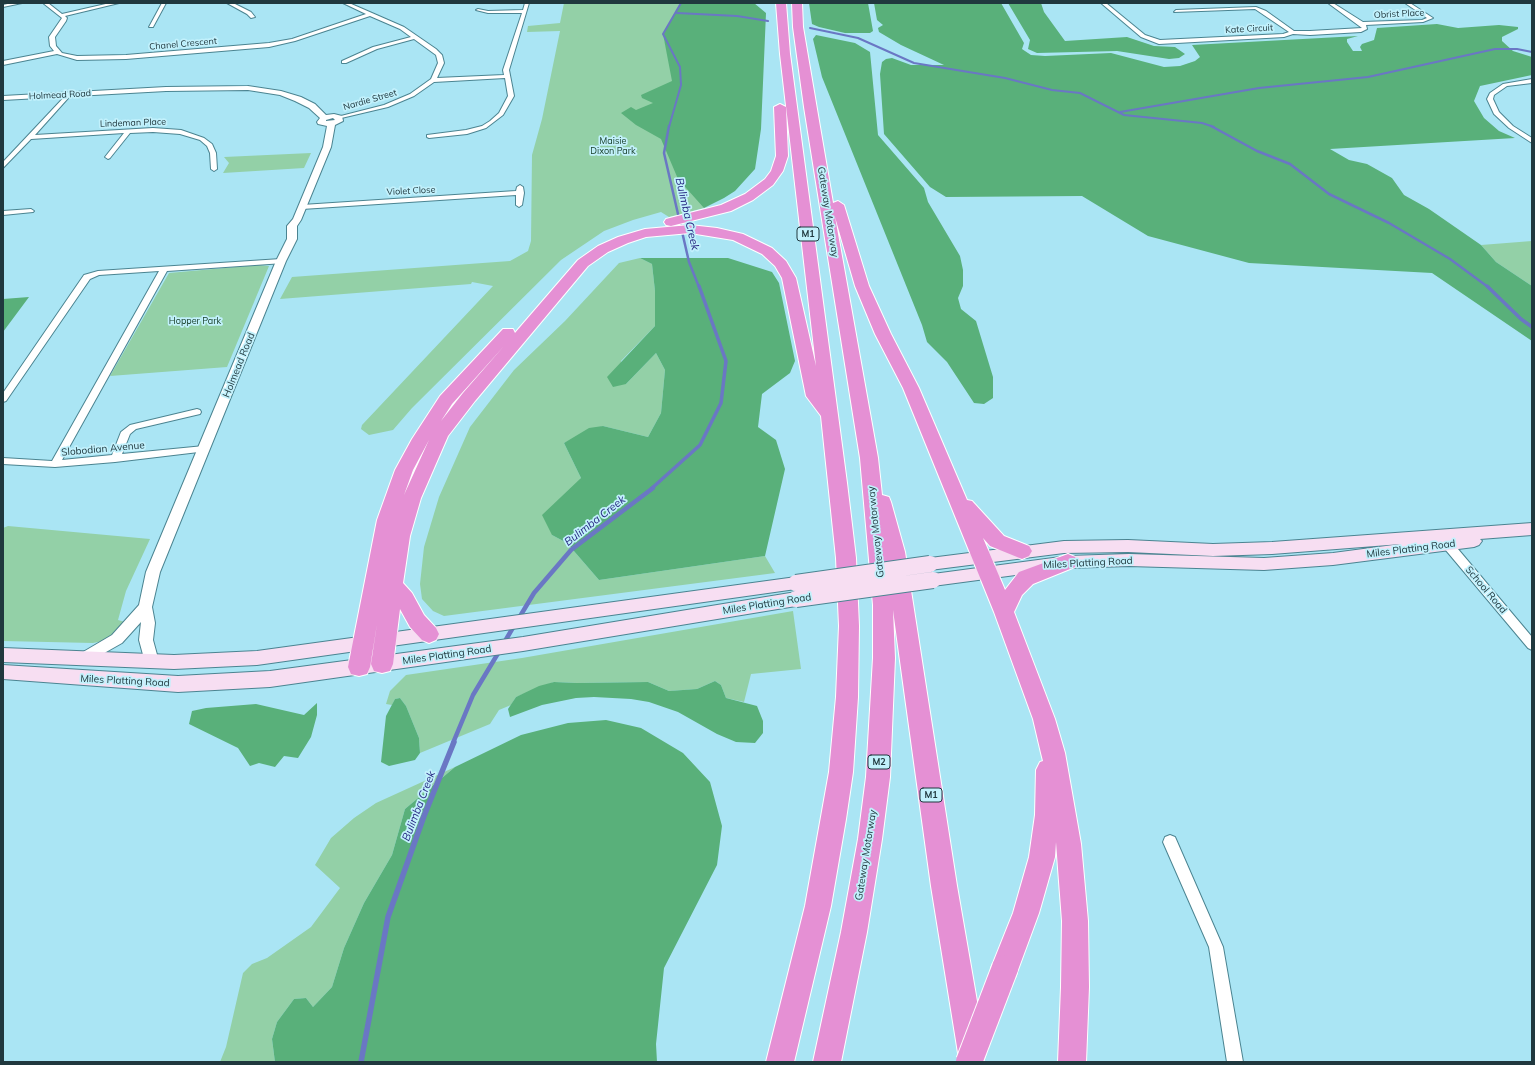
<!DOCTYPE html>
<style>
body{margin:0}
#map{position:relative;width:1535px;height:1065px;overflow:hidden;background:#aae5f4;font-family:Mulish,sans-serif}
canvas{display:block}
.frame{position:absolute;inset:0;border:4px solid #20383e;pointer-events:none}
</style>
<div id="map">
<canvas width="1535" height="1065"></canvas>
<div class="frame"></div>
</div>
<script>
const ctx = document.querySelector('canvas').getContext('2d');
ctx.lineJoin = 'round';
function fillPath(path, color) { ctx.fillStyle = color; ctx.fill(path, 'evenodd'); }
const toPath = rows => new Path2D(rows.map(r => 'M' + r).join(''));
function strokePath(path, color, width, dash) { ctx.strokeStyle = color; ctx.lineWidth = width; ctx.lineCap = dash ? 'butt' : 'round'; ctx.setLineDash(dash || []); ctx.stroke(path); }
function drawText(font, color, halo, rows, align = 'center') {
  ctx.font = font + ' Mulish,sans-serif'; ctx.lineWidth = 3.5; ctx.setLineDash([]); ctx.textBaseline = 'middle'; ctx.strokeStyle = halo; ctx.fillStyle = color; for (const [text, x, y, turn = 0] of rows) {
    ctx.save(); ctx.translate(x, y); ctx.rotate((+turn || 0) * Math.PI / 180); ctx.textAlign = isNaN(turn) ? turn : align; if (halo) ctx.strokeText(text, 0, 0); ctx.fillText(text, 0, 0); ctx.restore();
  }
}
const green = toPath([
 [564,3,681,3,663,34,704,208,669,217,661,212,633,220,604,231,561,260,412,408,393,430,369,435,361,429,362,425,493,286,472,282,471,284,280,299,292,277,510,261,528,251,531,241,532,155,542,119,560,31,527,32,528,26,560,23],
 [311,153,304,168,223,173,229,163,224,157],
 [1532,241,1532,286,1496,262,1481,245],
 [640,258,652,264,655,291,655,326,621,361,626,384,656,353,665,370,661,413,648,437,603,426,564,443,581,478,552,535,567,543,599,580,765,556,775,573,444,616,433,611,422,599,420,584,424,547,439,497,470,427,514,370,565,321,619,263],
 [258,265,269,266,227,367,110,376,169,273],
 [8,526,150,539,126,591,118,620,125,622,107,640,93,643,3,641,3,528],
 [793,611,801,669,751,674,744,702,726,698,721,685,715,681,697,689,669,691,648,682,577,683,554,682,516,697,511,705,499,710,490,724,420,753,419,738,406,706,400,698,395,699,392,705,386,704,390,691,406,675,522,658],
 [455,767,405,809,392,855,364,903,344,948,332,987,313,1007,306,998,294,999,277,1022,272,1039,275,1062,220,1062,226,1047,243,973,252,964,267,958,311,927,340,888,315,865,331,838,354,818,376,803]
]);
const forest = toPath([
 [681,3,754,3,766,13,761,129,755,169,735,191,724,198,704,208,678,179,661,139,636,125,621,113,631,107,636,110,653,103,642,98,641,95,672,81,663,34],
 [809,3,868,3,873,31,870,33,845,33,819,27,812,24],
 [874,3,1001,3,1024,43,1022,49,1031,55,1045,56,1111,53,1164,67,1180,66,1195,61,1200,57,1192,45,1358,36,1347,39,1347,42,1353,51,1362,51,1360,47,1362,44,1374,40,1377,28,1437,24,1458,28,1499,25,1518,27,1518,29,1502,37,1502,41,1513,51,1532,57,1532,75,1480,86,1474,101,1484,118,1499,131,1515,138,1330,149,1349,160,1367,164,1392,178,1404,195,1429,209,1481,245,1496,262,1532,286,1532,341,1432,273,1249,263,1148,236,1082,196,946,197,930,187,884,134,880,74,882,62,886,59,892,58,911,65,944,65,901,45,879,32,878,28,883,25,877,20],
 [1008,3,1041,3,1044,12,1065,41,1127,37,1154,46,1175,47,1185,54,1179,58,1169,59,1117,51,1037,53,1028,49,1030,40],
 [816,35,855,43,870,52,878,135,924,188,928,202,960,256,963,270,963,286,958,298,961,309,976,321,993,377,993,398,984,404,974,403,947,362,927,342,922,325,822,77,813,39],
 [640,258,728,258,772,272,779,283,795,361,790,373,762,394,758,427,776,440,785,469,765,556,599,580,567,543,552,535,542,515,581,478,564,443,589,428,603,426,648,437,661,413,665,370,656,353,626,384,613,387,607,377,655,326,655,291,652,264],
 [29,297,3,332,3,299],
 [715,681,721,685,726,698,757,706,763,721,763,733,755,743,736,742,717,734,678,712,649,702,631,699,594,697,576,698,542,705,510,717,508,709,516,697,539,686,554,682,577,683,648,682,669,691,697,689],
 [400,698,406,706,419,738,420,753,415,760,389,766,381,762,386,716,395,699],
 [317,703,317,715,311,737,298,758,284,756,275,767,259,763,250,766,238,748,189,724,192,711,206,708,256,704,304,715],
 [606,720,641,728,683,753,710,782,722,826,717,865,664,968,656,1044,657,1062,275,1062,272,1039,277,1022,294,999,306,998,313,1007,332,987,344,948,364,903,392,855,405,809,455,767,521,735,568,723]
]);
const streamFar4 = toPath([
 [677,13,737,16,768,21],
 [810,28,858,38,914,63,1005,78,1052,90,1080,93,1124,115,1202,123,1214,127],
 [1120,112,1259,88,1368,77,1495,49,1517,49,1532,52],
 [669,127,681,85,680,67,663,34,681,3]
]);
const streamFar3 = toPath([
 [669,126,664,153,689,262,699,287],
 [1211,126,1257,151,1290,164,1329,194,1389,223,1450,259,1488,287]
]);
const streamFar2 = toPath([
 [1487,286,1521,319,1532,327],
 [651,489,700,445,721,403,726,361,699,286]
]);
const streamFar1 = toPath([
 [519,618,534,593,571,550,653,488],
 [504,643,515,624],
 [453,743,473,695,500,650]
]);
const stream = toPath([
 [361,1062,388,917,424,816,454,742]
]);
const minor = toPath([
 [12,3,22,3,3,7,3,5,12,3],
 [43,3,48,3,62,14,110,3,119,3,65,16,67,18,66,21,55,37,56,46,62,53,77,56,126,55,269,43,292,39,366,14,343,3,349,3,404,27,436,49,442,55,444,63,437,78,504,75,503,70,522,13,488,13,476,10,478,9,488,11,523,10,525,3,529,3,509,70,514,96,503,115,486,128,467,134,429,138,427,137,427,135,466,130,482,126,490,121,499,113,508,96,505,78,434,82,414,96,388,107,337,119,337,117,384,105,410,94,431,79,438,63,436,55,414,39,377,49,346,63,342,63,342,61,373,47,411,37,400,29,370,16,295,41,269,47,126,59,77,60,57,54,3,65,3,61,54,51,50,46,49,37,62,18,43,3],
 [162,3,166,3,153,27,149,27,162,3],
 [227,3,233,3,251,12,255,17,251,18,247,14,227,3],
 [1101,3,1106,3,1145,35,1160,40,1283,34,1289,32,1255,9,1174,12,1176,10,1256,7,1266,11,1294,31,1310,31,1362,28,1328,3,1333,3,1363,22,1422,20,1427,18,1405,3,1410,3,1433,18,1423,22,1366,25,1367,29,1361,32,1310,35,1293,34,1284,37,1159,44,1141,37,1101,3],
 [1532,79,1532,83,1507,86,1494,95,1493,99,1499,112,1513,126,1532,138,1532,143,1509,128,1494,114,1487,99,1490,93,1503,84,1532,79],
 [68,93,70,94,70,96,35,135,153,128,181,130,204,138,212,144,216,153,217,169,214,171,211,169,210,153,207,146,200,140,180,134,153,132,130,133,110,158,108,159,105,157,124,133,31,139,3,168,3,162,68,93],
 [520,185,523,187,524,193,522,205,519,207,516,205,516,195,302,209,299,207,302,205,516,191,517,187,520,185],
 [31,209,34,211,33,212,3,215,3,211,31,209],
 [281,259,285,261,284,263,167,271,62,460,112,455,121,432,130,425,197,409,200,410,201,412,200,414,136,429,130,434,122,454,204,446,209,449,207,451,115,462,55,467,3,464,3,458,52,461,159,271,99,275,90,279,6,401,3,402,3,393,84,275,98,271,281,259],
 [1443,535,1447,536,1532,637,1532,650,1528,648,1439,542,1438,539,1439,536,1443,535],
 [1170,835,1175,837,1223,947,1243,1062,1227,1062,1209,947,1163,842,1165,837,1170,835]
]);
const tertiary = toPath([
 [248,86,281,91,301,97,315,104,326,115,334,114,342,116,343,121,335,125,331,147,301,220,297,226,297,239,286,261,160,572,152,607,155,623,153,640,159,662,157,666,152,668,147,666,145,662,139,640,141,622,122,643,83,665,78,663,76,659,78,655,112,635,139,605,146,572,276,261,287,239,287,226,293,219,323,147,327,126,318,124,317,122,320,118,309,108,295,101,280,95,248,90,166,91,3,100,3,96,166,87,248,86],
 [333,118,335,120,326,121,326,120,333,118]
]);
const secondary = toPath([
 [1532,523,1532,535,1480,539,1482,541,1479,545,1474,547,1333,565,1264,570,1129,566,1068,568,933,586,927,584,925,580,927,576,933,574,1068,556,1129,554,1264,558,1333,553,1401,544,1272,554,1213,556,1128,552,1064,553,930,570,925,568,922,564,925,560,930,558,1064,541,1128,540,1213,544,1272,542,1532,523],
 [796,577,802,579,804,583,802,587,796,589,257,665,174,669,3,662,3,648,174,655,257,651,796,577],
 [796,592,802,594,804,599,802,604,796,606,523,651,270,687,178,692,3,679,3,665,178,676,270,671,523,637,796,592]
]);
const motorway = toPath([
 [776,3,786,3,790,54,847,483,856,558,859,626,858,697,853,772,846,819,831,906,794,1062,766,1062,805,906,829,772,836,697,839,626,836,558,821,416,806,396,782,278,775,266,762,254,733,240,690,233,646,237,628,243,608,252,588,266,475,401,448,436,421,498,410,536,403,583,412,593,424,615,436,628,439,634,436,640,429,643,422,640,410,627,400,609,393,664,390,671,382,673,374,671,371,664,377,624,370,667,367,674,359,676,351,674,348,667,377,520,395,470,412,439,440,396,503,329,513,329,515,333,578,260,598,246,618,237,645,229,690,225,717,228,743,234,772,248,786,261,796,278,816,366,780,54,776,3],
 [504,346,463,393,441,421,452,404,504,346],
 [429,440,404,495,413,470,429,440],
 [792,3,802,3,803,27,833,203,838,201,844,205,869,286,891,334,919,388,967,500,972,501,1004,536,1029,546,1032,551,1029,556,1022,559,990,546,983,538,1005,590,1019,572,1068,554,1075,557,1078,562,1075,567,1033,584,1022,595,1014,612,1055,719,1065,753,1081,844,1088,921,1089,987,1086,1062,1058,1062,1061,987,1062,921,1056,842,1055,857,1039,913,1015,978,1005,982,995,978,991,968,1013,913,1029,857,1035,815,1036,770,1040,762,1043,761,1041,753,1033,719,994,612,903,388,875,334,855,286,835,217,878,458,882,495,889,497,891,502,905,552,957,886,986,1053,983,1062,961,1062,958,1053,931,886,893,610,895,658,890,777,882,839,867,932,841,1062,813,1062,841,932,858,839,866,777,873,658,873,605,860,458,804,107,793,27,792,3],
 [780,104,786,107,788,156,783,171,773,185,753,200,731,211,671,226,666,225,664,222,666,219,721,205,745,194,765,179,771,171,776,156,774,107,780,104]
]);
const secondaryBridge = toPath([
 [796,583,930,564],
 [796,599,933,580]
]);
const motorwayBridge = toPath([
 [969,1062,1005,968]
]);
const farStreetnames = [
 ["Obrist Place",1399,14,-3],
 ["Kate Circuit",1249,29,-3],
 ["Chanel Crescent",183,44,-5],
 ["Holmead Road",60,95,-3],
 ["Nardie Street",370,100,-16],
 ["Lindeman Place",133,123,-2],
 ["Violet Close",411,191,-3]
];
const farParknames = [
 ["Maisie",613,141],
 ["Dixon Park",613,151],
 ["Hopper Park",195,321]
];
const shields = [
 [808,234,22],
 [879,762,22],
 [931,795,22]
];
const shieldNames = [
 ["M1",808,234],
 ["M2",879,762],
 ["M1",931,795]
];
const streetNames = [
 ["Gateway Motorway",828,212,81],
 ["Holmead Road",239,365,-68],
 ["Slobodian Avenue",103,449,-5],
 ["Gateway Motorway",876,532,-96],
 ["Miles Platting Road",1411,549,-7],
 ["Miles Platting Road",1088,563,-3],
 ["School Road",1486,590,50],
 ["Miles Platting Road",767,604,-9],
 ["Miles Platting Road",447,655,-8],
 ["Miles Platting Road",125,681,3],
 ["Gateway Motorway",866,855,-81]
];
const waterNames = [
 ["Bulimba Creek",687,214,77],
 ["Bulimba Creek",595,521,-38],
 ["Bulimba Creek",419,806,-69]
];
fillPath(green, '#93d0a7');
fillPath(forest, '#59b07a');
strokePath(streamFar4, '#6a77c4', 2);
strokePath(streamFar3, '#6a77c4', 2.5);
strokePath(streamFar2, '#6a77c4', 3.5);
strokePath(streamFar1, '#6a77c4', 4.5);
strokePath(stream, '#6a77c4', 5.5);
strokePath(minor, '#4b8491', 2);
strokePath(tertiary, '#4b8491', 2);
strokePath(secondary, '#4b8491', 2);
strokePath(motorway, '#fff', 2);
fillPath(minor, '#fff');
fillPath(tertiary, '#fff');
fillPath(secondary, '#f7def2');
fillPath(motorway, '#e590d4');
strokePath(secondaryBridge, '#4b8491', 18, []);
strokePath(motorwayBridge, '#fff', 28, []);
strokePath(secondaryBridge, '#f7def2', 16);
strokePath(motorwayBridge, '#e590d4', 26);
drawText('9px', '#20383e', '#c2f1fc', farStreetnames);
drawText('9px', '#123822', '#c2f1fc', farParknames);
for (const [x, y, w] of shields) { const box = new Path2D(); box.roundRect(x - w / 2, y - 7, w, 14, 3); ctx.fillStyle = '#c2f1fc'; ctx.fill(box); strokePath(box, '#20383e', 1); }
drawText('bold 9px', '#20383e', null, shieldNames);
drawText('10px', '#20383e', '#c2f1fc', streetNames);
drawText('italic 11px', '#252681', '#c2f1fc', waterNames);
</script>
